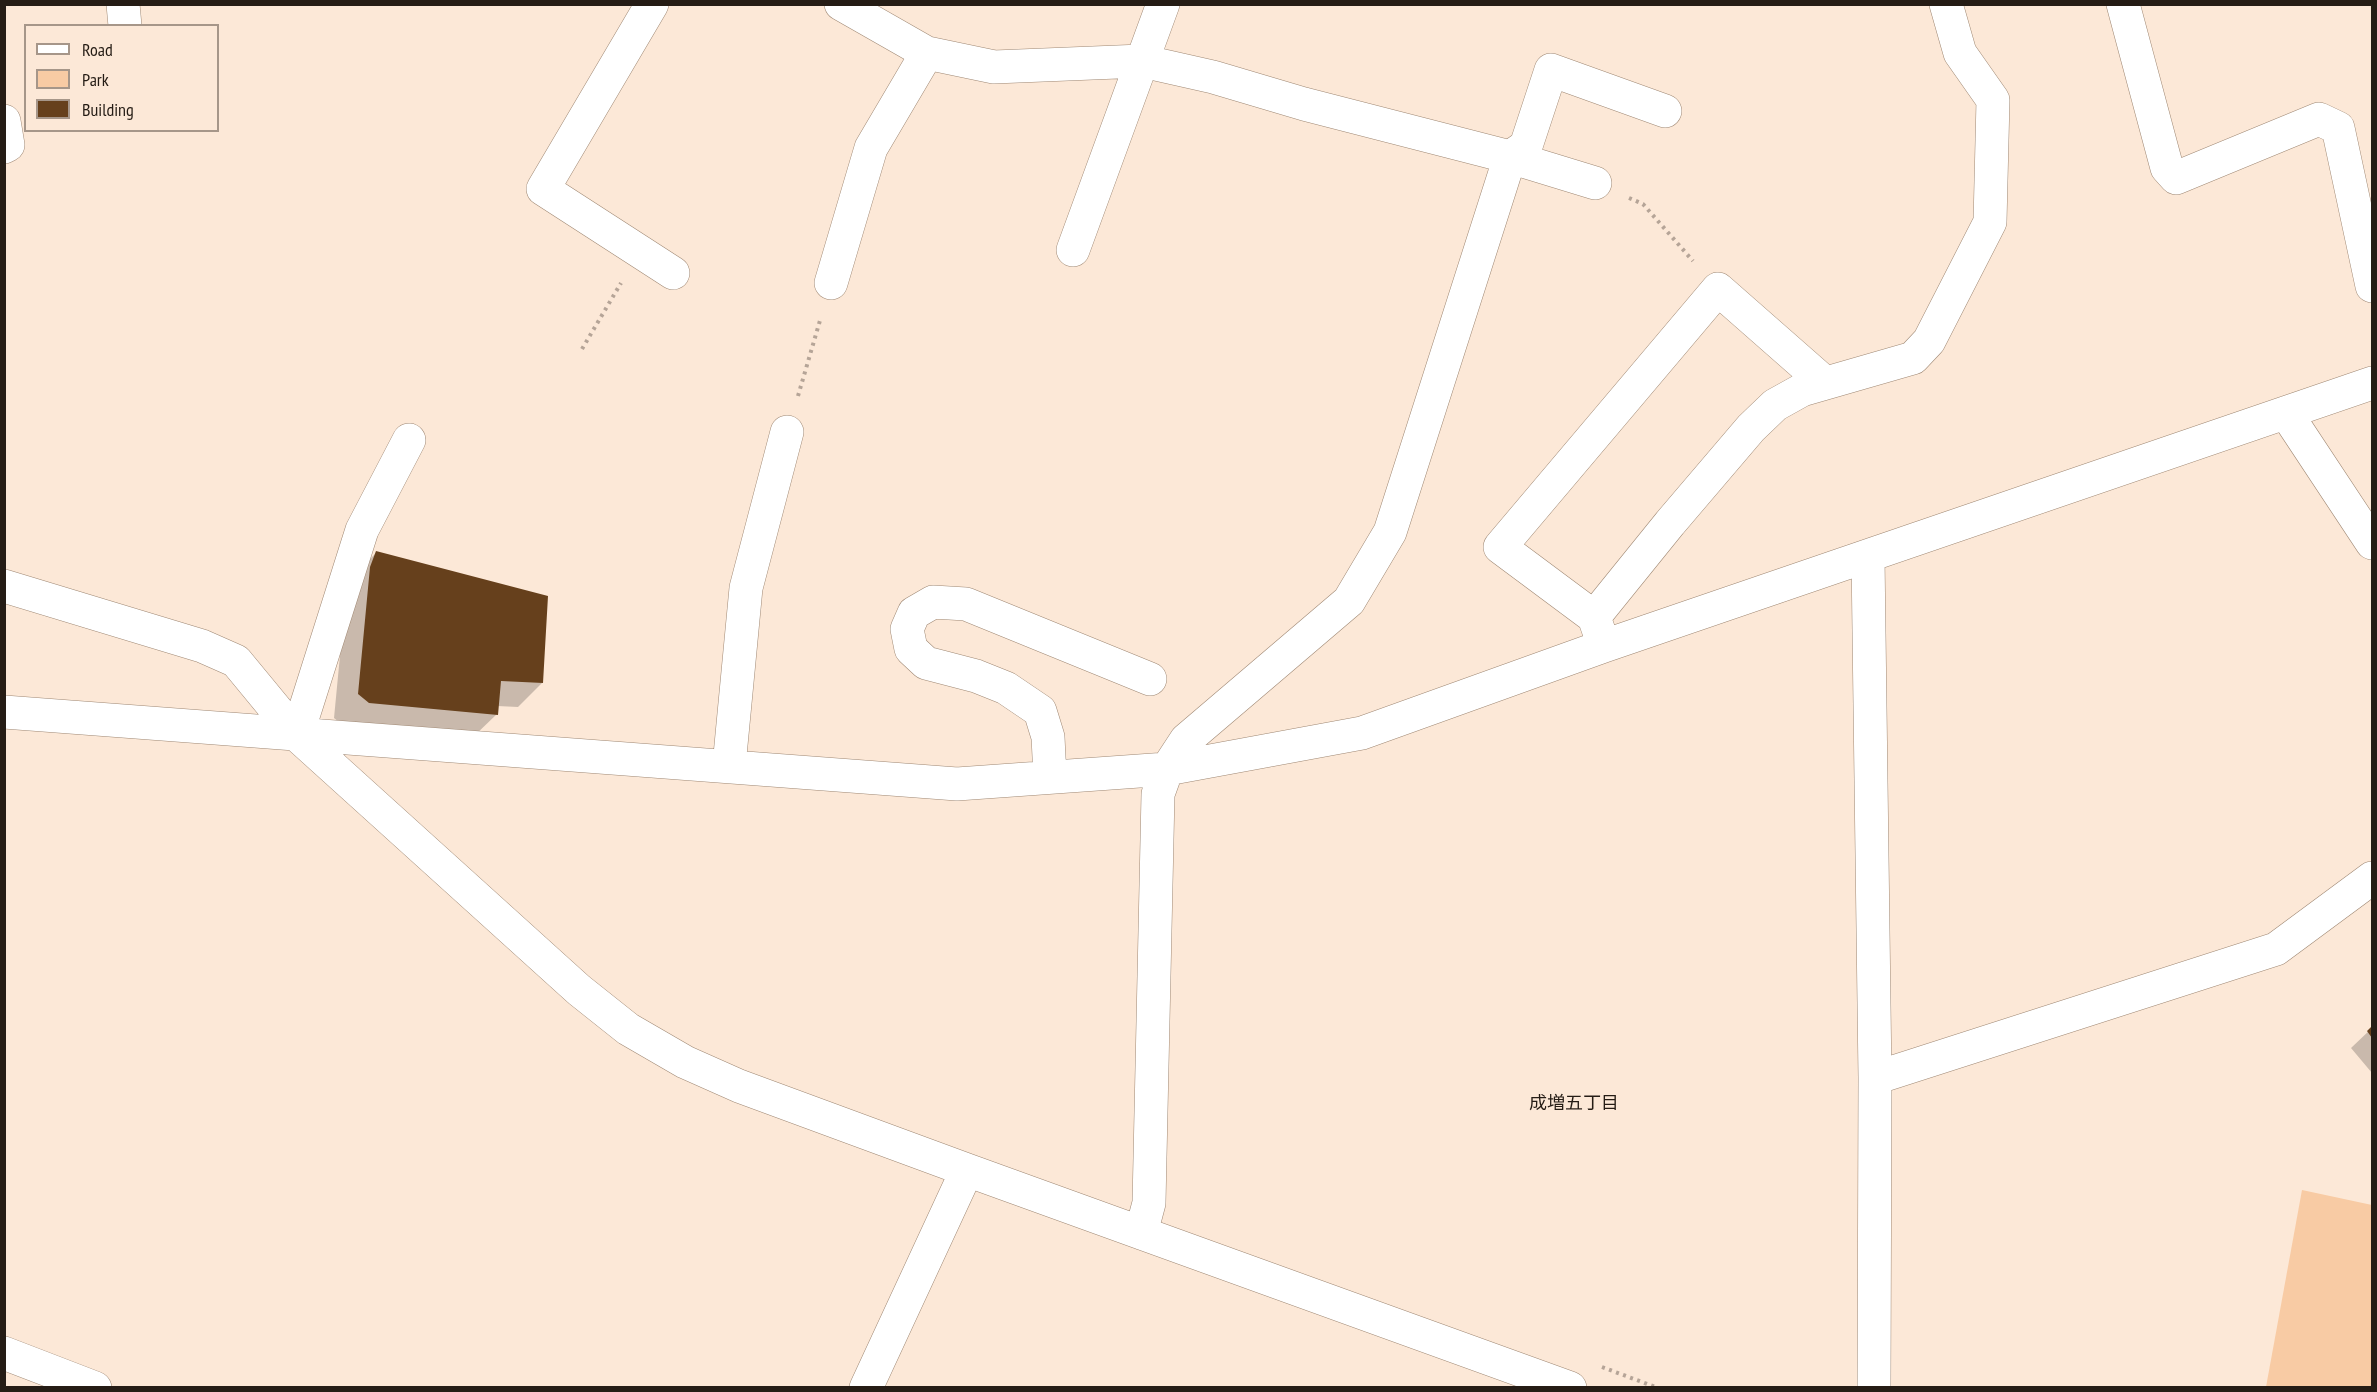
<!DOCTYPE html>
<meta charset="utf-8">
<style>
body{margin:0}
#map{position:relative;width:2377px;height:1392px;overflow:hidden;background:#fce8d7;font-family:"PT Sans Narrow",sans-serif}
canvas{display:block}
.frame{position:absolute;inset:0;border:6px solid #251c15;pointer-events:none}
.legend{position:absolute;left:24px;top:24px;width:195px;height:108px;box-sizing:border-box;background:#fce8d7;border:2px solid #a69689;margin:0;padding:8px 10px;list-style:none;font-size:18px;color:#251c15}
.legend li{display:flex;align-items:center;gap:12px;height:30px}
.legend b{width:30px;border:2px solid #a69689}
</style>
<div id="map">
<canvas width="2377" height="1392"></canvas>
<div class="frame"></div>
<ul class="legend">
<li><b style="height:8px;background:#fff"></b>Road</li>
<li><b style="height:16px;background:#f8cba4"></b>Park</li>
<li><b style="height:16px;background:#66401c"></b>Building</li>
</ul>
</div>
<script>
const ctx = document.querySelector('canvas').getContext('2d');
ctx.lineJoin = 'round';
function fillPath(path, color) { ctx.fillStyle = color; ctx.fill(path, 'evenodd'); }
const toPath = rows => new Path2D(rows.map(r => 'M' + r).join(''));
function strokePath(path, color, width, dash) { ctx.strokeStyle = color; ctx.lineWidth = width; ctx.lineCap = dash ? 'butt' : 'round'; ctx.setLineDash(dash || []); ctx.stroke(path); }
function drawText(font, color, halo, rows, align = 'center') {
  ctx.font = font + ' "PT Sans Narrow","Noto Sans JP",sans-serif'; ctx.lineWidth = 6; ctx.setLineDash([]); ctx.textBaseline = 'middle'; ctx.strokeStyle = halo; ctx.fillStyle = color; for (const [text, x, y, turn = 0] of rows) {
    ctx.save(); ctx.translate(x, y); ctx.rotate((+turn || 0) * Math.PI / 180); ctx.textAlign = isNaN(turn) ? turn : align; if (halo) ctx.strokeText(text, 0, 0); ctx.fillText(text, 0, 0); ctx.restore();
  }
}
const green = toPath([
 [2302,1190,2372,1205,2372,1387,2266,1387]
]);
const shadow = toPath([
 [376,553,542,683,518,707,497,706,497,714,472,738,345,727,334,718,346,593,352,577],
 [2372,1028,2372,1073,2351,1048]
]);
const building = toPath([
 [376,551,548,596,543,683,501,681,498,715,369,703,358,694,370,567],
 [2372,1026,2372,1038,2367,1031]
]);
const path = toPath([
 [1629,198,1643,204,1693,261],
 [582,349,621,283],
 [798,396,821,317],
 [1602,1367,1658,1388]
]);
const minor = toPath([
 [123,4,125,26],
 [652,4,543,189,673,273],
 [841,4,927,53,994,67,1142,61,1213,77,1304,104,1510,157,1595,183],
 [2123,4,2167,168,2176,178,2319,119,2338,128,2372,286],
 [4,121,8,145,4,147],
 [1073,250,1163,4],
 [831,283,871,148,927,53],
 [2286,413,2372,543],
 [1868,557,1875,1078,1874,1388],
 [4,586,202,646,236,661,297,735,579,990,628,1029,685,1062,739,1086,967,1170,1570,1388],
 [1594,617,1500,547,1718,289,1825,383],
 [1604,646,1594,617,1670,523,1751,428,1775,405,1802,390,1913,358,1929,341,1990,222,1993,100,1960,53,1946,4],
 [4,712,957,784,1167,769,1362,733,1604,646,2372,383],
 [297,735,362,530,409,440],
 [729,766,746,588,787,432],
 [1050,777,1048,737,1040,711,1006,688,976,676,926,663,911,649,907,629,914,613,933,602,966,604,1150,679],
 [1875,1078,2276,949,2372,878],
 [1141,1233,1149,1203,1158,794,1167,769,1186,740,1349,601,1390,532,1510,157,1526,146,1551,70,1665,111],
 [4,1353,95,1388],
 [866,1388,967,1170]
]);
const neighbourhoodNames = [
 ["成増五丁目",1574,1104]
];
fillPath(green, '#f8cba4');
fillPath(shadow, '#0003');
fillPath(building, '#66401c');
strokePath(minor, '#9f8874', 34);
strokePath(path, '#b5a497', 4, [3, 4.5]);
strokePath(minor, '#fff', 33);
drawText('18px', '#251c15', '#fce8d7', neighbourhoodNames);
</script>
